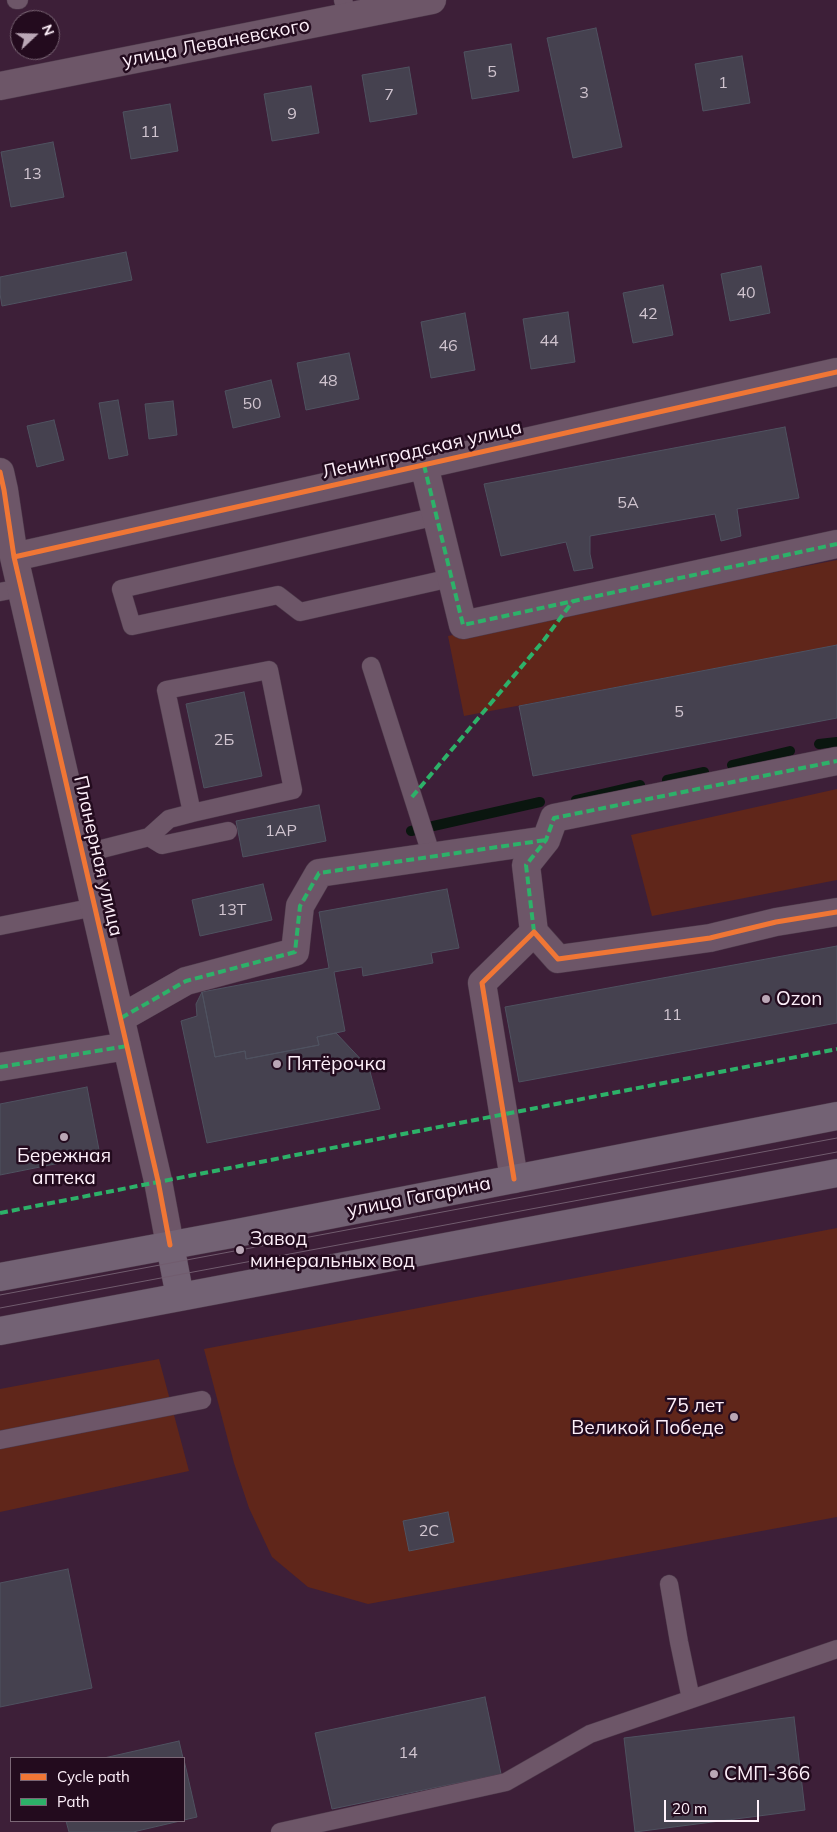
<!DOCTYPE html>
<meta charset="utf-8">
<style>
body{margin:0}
#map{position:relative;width:837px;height:1832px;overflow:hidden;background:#3d1f38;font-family:Mulish,sans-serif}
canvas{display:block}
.legend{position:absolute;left:10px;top:1757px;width:175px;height:65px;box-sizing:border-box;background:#230b1e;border:1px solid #7b6776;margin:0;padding:6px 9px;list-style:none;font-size:15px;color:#fef0fa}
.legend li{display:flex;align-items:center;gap:10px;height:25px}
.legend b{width:25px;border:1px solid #7b6776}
.north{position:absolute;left:10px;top:10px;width:50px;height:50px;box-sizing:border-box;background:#230b1e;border:1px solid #7b6776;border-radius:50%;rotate:69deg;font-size:14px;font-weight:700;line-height:20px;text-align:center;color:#fef0fa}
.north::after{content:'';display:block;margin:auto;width:18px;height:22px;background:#baa7b6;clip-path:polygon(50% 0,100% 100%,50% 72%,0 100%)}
.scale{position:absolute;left:664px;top:1800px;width:95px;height:22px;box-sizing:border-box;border:2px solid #fef0fa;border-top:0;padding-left:6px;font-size:15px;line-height:18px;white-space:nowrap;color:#fef0fa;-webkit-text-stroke:4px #230b1e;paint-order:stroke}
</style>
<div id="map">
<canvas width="837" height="1832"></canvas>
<ul class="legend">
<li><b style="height:6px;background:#f07635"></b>Cycle path</li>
<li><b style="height:6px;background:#2db169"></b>Path</li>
</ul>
<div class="north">N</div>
<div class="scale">20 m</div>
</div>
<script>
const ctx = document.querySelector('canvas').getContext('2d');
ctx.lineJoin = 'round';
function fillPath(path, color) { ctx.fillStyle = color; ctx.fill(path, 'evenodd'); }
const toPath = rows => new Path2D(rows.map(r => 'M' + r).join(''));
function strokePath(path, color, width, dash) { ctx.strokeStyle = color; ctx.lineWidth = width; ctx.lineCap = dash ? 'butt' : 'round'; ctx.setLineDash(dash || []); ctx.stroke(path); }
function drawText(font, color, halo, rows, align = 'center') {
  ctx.font = font + ' Mulish,sans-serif'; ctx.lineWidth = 5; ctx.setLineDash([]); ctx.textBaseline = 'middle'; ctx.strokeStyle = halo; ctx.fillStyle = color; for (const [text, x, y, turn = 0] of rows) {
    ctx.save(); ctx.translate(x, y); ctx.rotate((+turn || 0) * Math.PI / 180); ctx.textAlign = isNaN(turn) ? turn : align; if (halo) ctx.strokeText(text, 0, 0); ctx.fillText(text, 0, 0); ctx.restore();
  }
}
const green = toPath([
 [837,560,837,645,464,716,448,636],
 [837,789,837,880,652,916,631,835],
 [837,1228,837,1517,368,1604,308,1587,272,1557,249,1508,234,1463,204,1349],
 [159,1359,189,1471,0,1512,0,1389]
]);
const stream = toPath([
 [819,744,837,742],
 [732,765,790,751],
 [667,780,704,772],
 [576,800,640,785],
 [411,831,540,802]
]);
const building = toPath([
 [596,28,622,147,573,158,547,38,596,28],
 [511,44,519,91,472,99,464,52,511,44],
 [742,56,750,103,703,111,695,64,742,56],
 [409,67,417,114,370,122,362,75,409,67],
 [311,86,319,133,272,141,264,94,311,86],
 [170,104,178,151,131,159,123,112,170,104],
 [53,142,64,197,11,207,1,152,53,142],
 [126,252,132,280,2,306,0,294,0,277,126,252],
 [761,266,770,313,730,321,721,274,761,266],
 [663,285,673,335,633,343,623,293,663,285],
 [568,312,575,362,531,369,523,319,568,312],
 [465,313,475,370,431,378,421,322,465,313],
 [349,353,359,399,306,410,297,363,349,353],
 [271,380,280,417,233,428,225,391,271,380],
 [118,400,128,455,109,459,99,403,118,400],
 [173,401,177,435,149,439,145,404,173,401],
 [54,420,64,460,37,467,27,426,54,420],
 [785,427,799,498,737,509,741,536,721,541,715,514,590,536,590,554,593,568,574,571,566,542,501,556,484,484,785,427],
 [837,645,837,718,533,776,519,706,837,645],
 [244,692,262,776,204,788,186,704,244,692],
 [319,805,326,841,243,857,236,821,319,805],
 [263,884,272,920,200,936,192,900,263,884],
 [447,889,459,948,431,953,433,963,363,976,362,967,334,972,345,1031,317,1037,319,1045,246,1059,245,1051,215,1057,202,992,329,968,319,912,447,889],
 [837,946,837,1023,519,1082,505,1007,837,946],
 [202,992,215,1057,245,1051,246,1059,319,1045,317,1037,336,1033,369,1068,380,1109,207,1143,181,1021,197,1016,196,1004,202,992],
 [87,1087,100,1155,0,1175,0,1104,87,1087],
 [448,1512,454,1542,409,1551,403,1521,448,1512],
 [68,1569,92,1688,0,1707,0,1583,68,1569],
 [485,1697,501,1774,332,1809,315,1733,485,1697],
 [794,1717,805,1810,635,1832,624,1738,794,1717],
 [179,1741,183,1758,104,1758,179,1741],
 [184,1760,197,1817,184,1820,184,1760],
 [66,1821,180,1821,133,1832,69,1832,66,1821]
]);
const service = toPath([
 [16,0,19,0],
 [343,0,348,17],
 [437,516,121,589,132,626,278,595,300,612,451,578],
 [0,592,21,588],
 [371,666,432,857],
 [149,837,169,819,192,813,293,790,269,670,166,690,192,813],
 [82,854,149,837,162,845,228,831],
 [0,926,95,907],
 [0,1440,202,1400],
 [669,1584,679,1642,691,1699],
 [280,1832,506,1782,590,1734,837,1649]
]);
const minor = toPath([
 [0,86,432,0],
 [424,465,463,625,837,544],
 [0,472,4,490,14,557,158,1181,170,1245],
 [14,557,837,372],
 [534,932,526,865,546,840,554,818,837,761],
 [121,1018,186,981,295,952,300,906,319,873,546,840],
 [0,1067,127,1046],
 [514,1179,482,983,534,932,558,959,710,938,776,922,837,912]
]);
const primary = toPath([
 [170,1245,180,1297],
 [0,1277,237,1233,837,1116],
 [0,1331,837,1173]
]);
const tram = toPath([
 [0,1295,837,1138],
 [0,1308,837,1152]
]);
const quiet = toPath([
 [424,465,463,625,837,544],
 [412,797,544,640,573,601],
 [534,932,526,865,546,840,554,818,837,761],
 [121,1018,186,981,295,952,300,906,319,873,546,840],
 [0,1067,127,1046],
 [0,1213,837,1049]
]);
const cycleway = toPath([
 [0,472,4,490,14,557,158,1181,170,1245],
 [14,557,837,372],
 [514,1179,482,983,534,932,558,959,710,938,776,922,837,912]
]);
const markers = [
 [766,999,5,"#baa7b6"],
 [277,1064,5,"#baa7b6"],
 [64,1137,5,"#baa7b6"],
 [240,1250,5,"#baa7b6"],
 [734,1417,5,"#baa7b6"],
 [714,1774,5,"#baa7b6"]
];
const numberNames = [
 ["5",492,72],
 ["1",723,83],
 ["3",584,93],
 ["7",389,95],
 ["9",292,114],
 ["11",150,132],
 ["13",32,174],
 ["40",746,293],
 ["42",648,314],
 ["44",549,341],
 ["46",448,346],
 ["48",328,381],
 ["50",252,404],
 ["5А",628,503],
 ["5",679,712],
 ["2Б",224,740],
 ["1АР",281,831],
 ["13Т",232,910],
 ["11",672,1015],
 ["2С",429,1531],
 ["14",408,1753]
];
const streetNames = [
 ["улица Леваневского",216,43,-11],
 ["Ленинградская улица",422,450,-13],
 ["Планерная улица",98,856,77],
 ["улица Гагарина",419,1197,-11]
];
const poiNames = [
 ["Ozon",776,999],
 ["Пятёрочка",287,1064],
 ["Бережная",64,1156,"center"],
 ["аптека",64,1178,"center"],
 ["Завод",250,1239],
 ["минеральных вод",250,1261],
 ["75 лет",724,1406,"right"],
 ["Великой Победе",724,1428,"right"],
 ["СМП-366",724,1774]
];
fillPath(green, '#60261a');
strokePath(stream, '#0a160f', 10);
fillPath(building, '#45414f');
strokePath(building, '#4f5260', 1);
strokePath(service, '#4d394a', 19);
strokePath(minor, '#4d394a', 29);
strokePath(primary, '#4d394a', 29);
strokePath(service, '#6d5668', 18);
strokePath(minor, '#6d5668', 28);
strokePath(primary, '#736274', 28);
strokePath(tram, '#715c6e', 1);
strokePath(quiet, '#2db169', 4, [8, 4]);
strokePath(cycleway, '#f07635', 5);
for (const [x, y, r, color] of markers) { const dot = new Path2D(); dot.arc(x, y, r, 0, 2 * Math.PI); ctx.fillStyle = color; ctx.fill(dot); strokePath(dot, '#230b1e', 2); }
drawText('16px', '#d0c4cf', null, numberNames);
drawText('19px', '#fef0fa', '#230b1e', streetNames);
drawText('19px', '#fef0fa', '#230b1e', poiNames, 'left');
</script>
